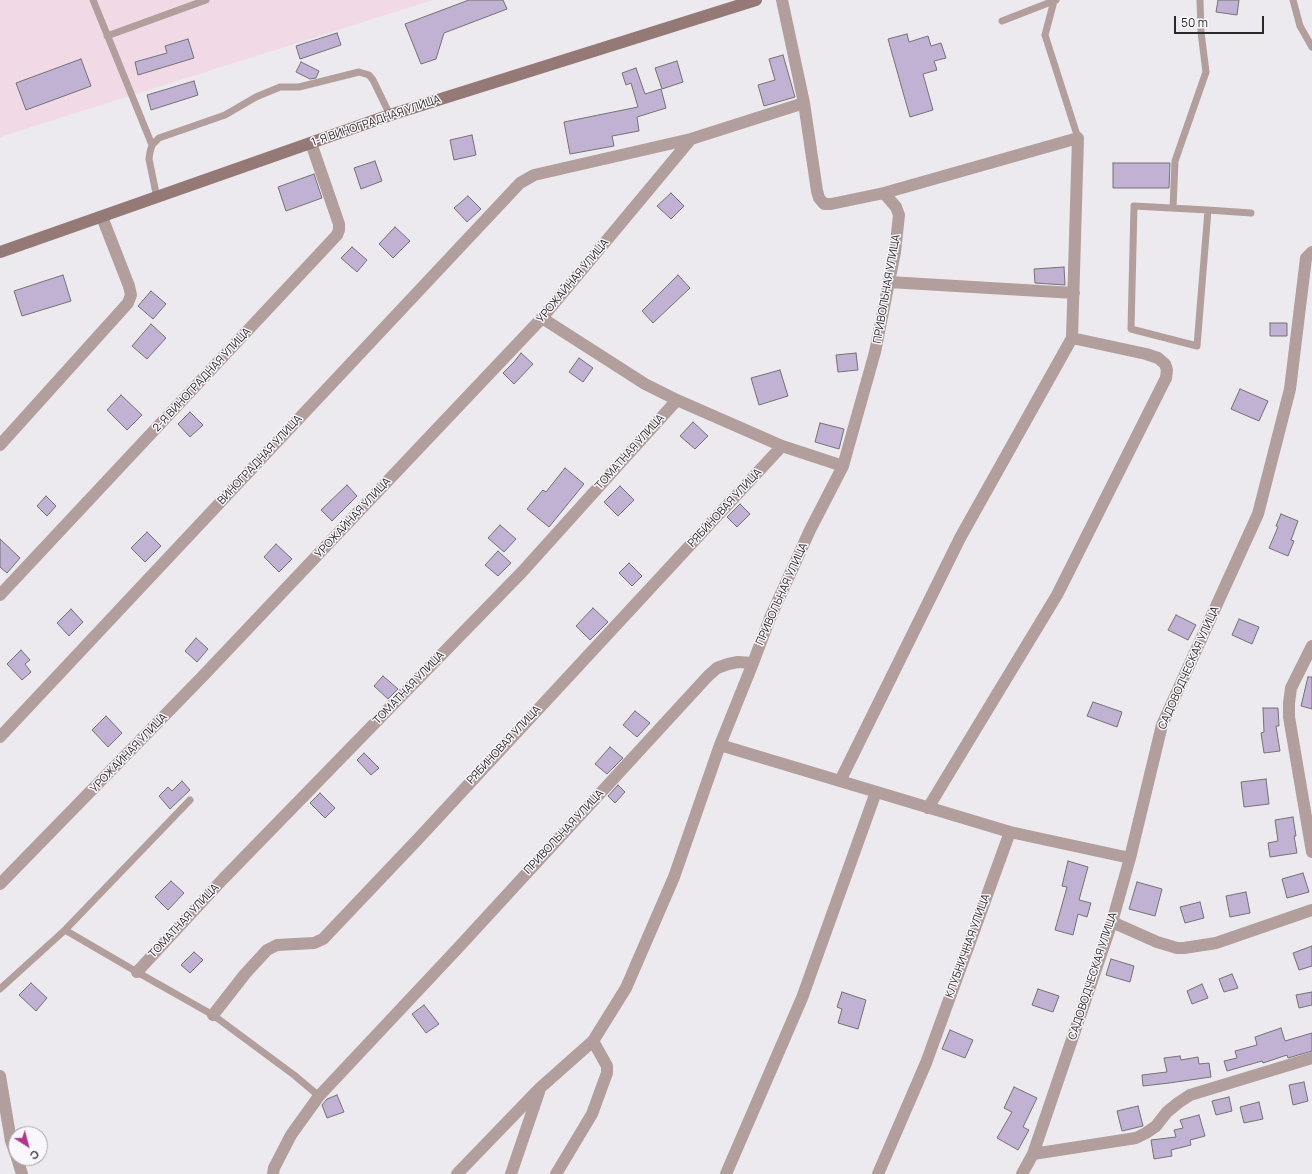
<!DOCTYPE html>
<meta charset="utf-8">
<style>
body{margin:0}
#map{position:relative;width:1312px;height:1174px;overflow:hidden;background:#eceaee;font-family:Manrope,sans-serif}
canvas{display:block}
.north{position:absolute;left:8px;top:1126px;width:40px;height:40px;box-sizing:border-box;background:#f9f7fb;border:1px solid #a6a5a7;border-radius:50%;rotate:144deg;font-size:11px;font-weight:700;line-height:16px;text-align:center;color:#29292a}
.north::after{content:'';display:block;margin:auto;width:14px;height:18px;background:#b33788;clip-path:polygon(50% 0,100% 100%,50% 72%,0 100%)}
.scale{position:absolute;left:1174px;top:16px;width:90px;height:18px;box-sizing:border-box;border:2px solid #29292a;border-top:0;padding-left:5px;font-size:12px;line-height:14px;white-space:nowrap;color:#29292a;-webkit-text-stroke:3px #f9f7fb;paint-order:stroke}
</style>
<div id="map">
<canvas width="1312" height="1174"></canvas>
<div class="north">С</div>
<div class="scale">50 m</div>
</div>
<script>
const ctx = document.querySelector('canvas').getContext('2d');
ctx.lineJoin = 'round';
function fillPath(path, color) { ctx.fillStyle = color; ctx.fill(path, 'evenodd'); }
const toPath = rows => new Path2D(rows.map(r => 'M' + r).join(''));
function strokePath(path, color, width, dash) { ctx.strokeStyle = color; ctx.lineWidth = width; ctx.lineCap = dash ? 'butt' : 'round'; ctx.setLineDash(dash || []); ctx.stroke(path); }
function drawText(font, color, halo, rows, align = 'center') {
  ctx.font = font + ' Manrope,sans-serif'; ctx.lineWidth = 3; ctx.setLineDash([]); ctx.textBaseline = 'middle'; ctx.strokeStyle = halo; ctx.fillStyle = color; for (const [text, x, y, turn = 0] of rows) {
    ctx.save(); ctx.translate(x, y); ctx.rotate((+turn || 0) * Math.PI / 180); ctx.textAlign = isNaN(turn) ? turn : align; if (halo) ctx.strokeText(text, 0, 0); ctx.fillText(text, 0, 0); ctx.restore();
  }
}
const industrial = toPath([
 [0,0,433,0,0,137]
]);
const building = toPath([
 [469,0,503,0,507,9,444,33,436,59,421,64,405,24,469,0],
 [1218,0,1239,0,1237,15,1216,12,1218,0],
 [337,33,341,45,300,59,296,46,337,33],
 [907,34,909,42,928,36,931,46,941,43,946,58,934,61,937,70,923,74,933,110,910,117,888,39,907,34],
 [188,39,194,58,138,75,135,62,167,53,165,46,188,39],
 [783,55,795,97,764,106,758,85,775,80,769,59,783,55],
 [81,59,91,86,26,110,16,83,81,59],
 [677,61,683,82,662,89,655,68,677,61],
 [301,62,319,71,316,78,310,79,296,72,301,62],
 [636,68,645,94,661,89,666,108,637,117,639,131,612,136,614,146,570,154,564,122,638,107,631,83,626,85,622,73,636,68],
 [194,81,198,95,151,110,147,95,194,81],
 [472,135,476,155,454,160,450,140,472,135],
 [375,161,382,181,361,189,354,168,375,161],
 [1113,163,1170,163,1169,188,1113,188,1113,163],
 [314,174,322,198,286,211,278,187,314,174],
 [671,193,684,206,671,219,657,206,671,193],
 [468,196,481,209,467,222,454,208,468,196],
 [395,227,410,241,393,258,379,244,395,227],
 [352,247,367,260,357,272,341,258,352,247],
 [1064,267,1065,285,1035,283,1034,269,1064,267],
 [63,275,71,301,22,316,14,291,63,275],
 [678,275,690,288,653,323,642,311,678,275],
 [151,291,166,304,153,319,138,306,151,291],
 [1270,323,1287,323,1287,336,1270,336,1270,323],
 [151,324,166,338,147,359,132,346,151,324],
 [521,353,533,364,514,384,503,373,514,362,521,353],
 [856,353,858,370,838,372,836,355,856,353],
 [579,358,593,368,583,382,569,372,579,358],
 [780,370,788,396,759,405,751,378,780,370],
 [1240,389,1268,401,1259,421,1231,409,1240,389],
 [121,395,142,415,127,430,107,410,121,395],
 [190,412,203,425,190,437,178,424,190,412],
 [693,422,708,436,695,449,680,436,693,422],
 [820,423,844,429,839,449,815,442,820,423],
 [565,468,584,484,549,527,527,509,543,490,546,492,565,468],
 [347,485,357,496,332,521,321,510,347,485],
 [620,486,634,500,618,516,604,502,620,486],
 [46,496,56,506,47,516,37,506,46,496],
 [740,504,750,514,737,527,727,517,740,504],
 [1281,514,1298,521,1291,540,1294,541,1288,556,1269,548,1278,527,1276,526,1281,514],
 [500,525,516,539,504,552,488,538,500,525],
 [147,532,161,546,145,562,131,548,147,532],
 [0,539,20,558,7,573,0,567,0,539],
 [276,544,292,559,279,572,264,557,276,544],
 [498,551,511,563,498,576,485,565,498,551],
 [629,563,642,576,632,586,619,573,629,563],
 [593,608,608,622,590,640,576,626,593,608],
 [71,609,83,622,69,636,57,623,71,609],
 [1176,615,1196,625,1188,640,1168,630,1176,615],
 [1239,619,1259,627,1252,644,1232,635,1239,619],
 [196,638,208,649,197,662,185,651,196,638],
 [21,650,30,660,25,664,31,672,22,680,7,664,21,650],
 [383,676,398,689,388,699,374,686,383,676],
 [1308,677,1312,677,1312,709,1301,706,1308,677],
 [1093,702,1122,712,1117,727,1087,716,1093,702],
 [1263,708,1278,708,1279,726,1276,726,1280,751,1264,753,1261,733,1264,732,1263,708],
 [635,711,650,723,637,737,623,725,635,711],
 [106,716,122,733,108,747,92,730,106,716],
 [610,747,623,758,607,774,595,764,610,747],
 [364,753,379,768,371,775,357,760,364,753],
 [1266,779,1269,804,1244,807,1241,782,1266,779],
 [182,781,190,790,170,809,159,796,168,787,172,791,182,781],
 [618,785,625,792,615,803,608,796,618,785],
 [320,793,335,808,325,818,310,803,320,793],
 [1293,817,1296,836,1294,836,1297,853,1270,857,1268,843,1278,841,1275,820,1293,817],
 [1068,861,1088,867,1079,900,1091,903,1087,917,1078,914,1073,935,1055,930,1067,887,1062,886,1068,861],
 [1303,873,1309,892,1287,898,1282,879,1303,873],
 [171,881,184,893,168,910,155,897,171,881],
 [1137,882,1162,889,1155,916,1129,909,1137,882],
 [1246,892,1250,913,1230,917,1226,896,1246,892],
 [1200,902,1204,918,1185,923,1180,907,1200,902],
 [1312,946,1312,966,1299,970,1293,953,1312,946],
 [194,952,203,960,190,973,181,965,194,952],
 [1111,959,1134,966,1130,982,1106,975,1111,959],
 [1232,974,1238,988,1224,992,1219,979,1232,974],
 [31,983,47,998,36,1011,19,995,31,983],
 [1202,984,1208,998,1192,1004,1187,991,1202,984],
 [1038,989,1059,996,1053,1012,1032,1005,1038,989],
 [842,992,866,1000,858,1029,838,1023,842,1009,837,1007,842,992],
 [1312,992,1312,1005,1299,1008,1296,995,1312,992],
 [424,1005,439,1024,426,1033,412,1014,424,1005],
 [1281,1028,1285,1041,1312,1033,1312,1051,1288,1058,1287,1055,1263,1063,1262,1061,1227,1071,1224,1061,1237,1058,1235,1051,1257,1045,1255,1037,1281,1028],
 [950,1030,973,1040,965,1058,942,1049,950,1030],
 [1180,1056,1181,1060,1198,1057,1199,1064,1209,1063,1211,1077,1169,1083,1143,1086,1142,1075,1167,1072,1164,1058,1180,1056],
 [1304,1082,1308,1101,1293,1105,1289,1085,1304,1082],
 [1014,1087,1037,1098,1023,1127,1029,1130,1018,1150,997,1138,1012,1112,1004,1108,1014,1087],
 [337,1095,344,1112,327,1118,322,1105,327,1099,337,1095],
 [1229,1097,1232,1111,1216,1115,1212,1101,1229,1097],
 [1259,1102,1263,1119,1244,1123,1240,1107,1259,1102],
 [1138,1106,1143,1126,1122,1131,1117,1111,1138,1106],
 [1199,1115,1205,1136,1190,1140,1191,1145,1171,1150,1172,1156,1154,1159,1151,1140,1176,1137,1174,1130,1183,1128,1180,1120,1199,1115]
]);
const lane = toPath([
 [93,0,152,145],
 [1293,0,1300,26,1312,47],
 [1054,1,1045,35,1078,138],
 [1002,21,1056,0],
 [107,36,206,0],
 [157,198,149,159,150,152,152,145,159,138,225,115,256,97,280,87,299,87,359,72,369,75,373,80,390,115],
 [1173,208,1175,161,1206,72,1201,32,1200,0],
 [1208,210,1197,346,1131,329,1134,206,1208,210,1251,213],
 [65,930,190,800],
 [0,989,65,930,137,972,213,1015,294,1075,319,1096]
]);
const street = toPath([
 [889,282,1074,293],
 [542,318,645,384,677,400,782,446,843,466],
 [0,445,128,303,131,295,129,286,102,217],
 [0,595,337,235,339,230,339,224,311,143],
 [1312,646,1291,688,1289,703,1289,717,1312,852],
 [0,737,520,183,534,175,691,139,804,103],
 [720,745,1010,832],
 [840,781,960,538,1072,338,1078,138,884,193],
 [928,808,1057,595,1166,378,1167,370,1165,364,1158,358,1146,354,1072,338],
 [0,884,202,677,542,318,691,139],
 [1112,922,1157,942,1177,948,1184,948,1216,943,1312,910],
 [137,972,223,879,522,572,677,400],
 [213,1015,245,974,267,950,277,945,314,943,323,939,418,839,782,446],
 [0,1076,11,1141,16,1155],
 [1033,1154,1136,1138,1146,1133,1156,1126,1167,1112,1178,1103,1190,1095,1312,1058],
 [17,1158,22,1174],
 [273,1174,274,1168,291,1135,319,1096,458,948,708,676,717,668,728,664,738,662,753,663,770,618,810,530,843,466,875,352,895,252,899,215,896,207,884,193,831,204,824,204,819,198,817,191,804,103,782,0],
 [457,1174,540,1088,593,1041,626,988,674,877,720,745,753,663],
 [511,1174,539,1092],
 [556,1174,592,1114,607,1073,607,1066,593,1041],
 [726,1174,802,998,876,792],
 [878,1174,926,1063,1010,832,1130,858],
 [1022,1174,1033,1154,1112,922,1130,858,1162,725,1258,514,1290,389,1306,258,1312,252]
]);
const secondary = toPath([
 [0,252,390,115,756,0]
]);
const streetNames = [
 ["1-Я ВИНОГРАДНАЯ УЛИЦА",376,121,-19],
 ["УРОЖАЙНАЯ УЛИЦА",573,281,-50],
 ["ПРИВОЛЬНАЯ УЛИЦА",887,289,-80],
 ["2-Я ВИНОГРАДНАЯ УЛИЦА",202,380,-47],
 ["ТОМАТНАЯ УЛИЦА",630,452,-48],
 ["ВИНОГРАДНАЯ УЛИЦА",260,460,-47],
 ["РЯБИНОВАЯ УЛИЦА",725,508,-47],
 ["УРОЖАЙНАЯ УЛИЦА",353,518,-47],
 ["ПРИВОЛЬНАЯ УЛИЦА",782,594,-66],
 ["САДОВОДЧЕСКАЯ УЛИЦА",1189,668,-66],
 ["ТОМАТНАЯ УЛИЦА",409,688,-46],
 ["РЯБИНОВАЯ УЛИЦА",504,745,-47],
 ["УРОЖАЙНАЯ УЛИЦА",129,753,-46],
 ["ПРИВОЛЬНАЯ УЛИЦА",564,832,-47],
 ["ТОМАТНАЯ УЛИЦА",184,921,-47],
 ["КЛУБНИЧНАЯ УЛИЦА",968,946,-70],
 ["САДОВОДЧЕСКАЯ УЛИЦА",1093,976,-72]
];
fillPath(industrial, '#f1dae5');
fillPath(building, '#c1b1d3');
strokePath(building, '#737275', 1);
strokePath(lane, '#b29e9c', 7);
strokePath(street, '#b29e9c', 12);
strokePath(secondary, '#957976', 12);
drawText('11px', '#29292a', '#f9f7fb', streetNames);
</script>
